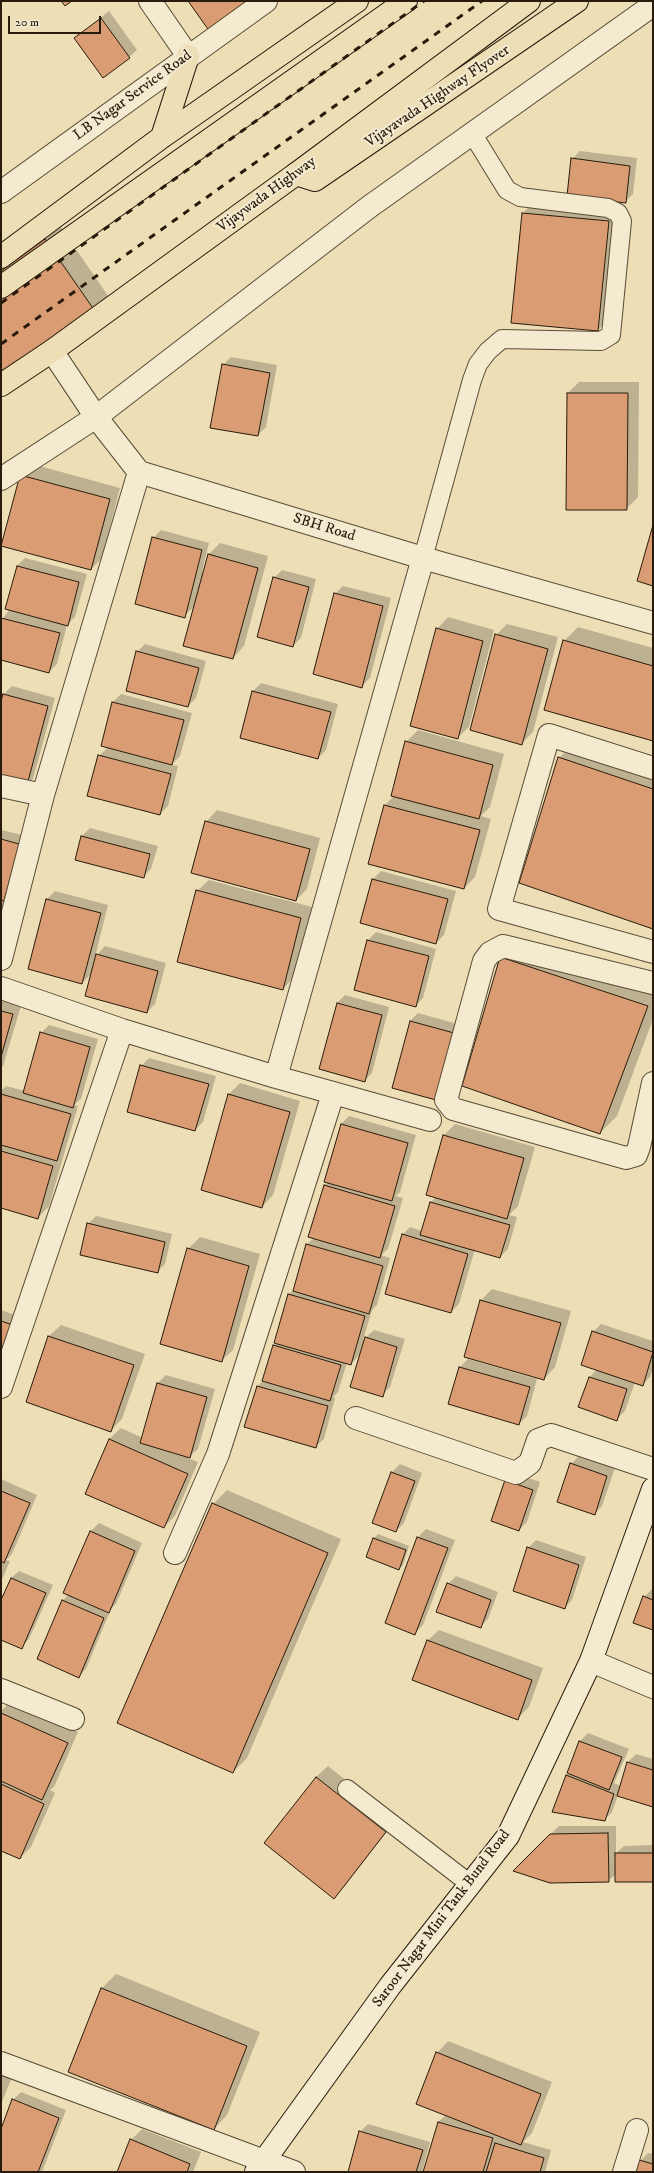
<!DOCTYPE html>
<style>
body{margin:0}
#map{position:relative;width:654px;height:2173px;overflow:hidden;background:#eddeb6;font-family:"IM FELL DW Pica",serif}
canvas{display:block}
.frame{position:absolute;inset:0;border:2px solid #281b0b;pointer-events:none}
.scale{position:absolute;left:8px;top:16px;width:93px;height:18px;box-sizing:border-box;border:2px solid #281b0b;border-top:0;padding-left:5px;font-size:12px;line-height:14px;white-space:nowrap;color:#281b0b;-webkit-text-stroke:3px #f3ead0;paint-order:stroke}
</style>
<div id="map">
<canvas width="654" height="2173"></canvas>
<div class="frame"></div>
<div class="scale">20 m</div>
</div>
<script>
const ctx = document.querySelector('canvas').getContext('2d');
ctx.lineJoin = 'round';
function fillPath(path, color) { ctx.fillStyle = color; ctx.fill(path, 'evenodd'); }
const toPath = rows => new Path2D(rows.map(r => 'M' + r).join(''));
function strokePath(path, color, width, dash) { ctx.strokeStyle = color; ctx.lineWidth = width; ctx.lineCap = dash ? 'butt' : 'round'; ctx.setLineDash(dash || []); ctx.stroke(path); }
function drawText(font, color, halo, rows, align = 'center') {
  ctx.font = font + ' "IM FELL DW Pica",serif'; ctx.lineWidth = 4; ctx.setLineDash([]); ctx.textBaseline = 'middle'; ctx.strokeStyle = halo; ctx.fillStyle = color; for (const [text, x, y, turn = 0] of rows) {
    ctx.save(); ctx.translate(x, y); ctx.rotate((+turn || 0) * Math.PI / 180); ctx.textAlign = isNaN(turn) ? turn : align; if (halo) ctx.strokeText(text, 0, 0); ctx.fillText(text, 0, 0); ctx.restore();
  }
}
const shadow = toPath([
 [109,11,137,50,129,57,75,38],
 [580,151,637,158,633,194,625,202,572,159],
 [534,202,620,210,609,319,598,330,512,322,523,213],
 [60,226,111,300,1,381,1,268],
 [231,357,277,365,266,427,258,435,223,365],
 [579,382,639,382,638,497,626,509,567,509,568,393],
 [32,464,120,488,102,558,91,569,21,476],
 [161,530,209,543,202,571,204,571,208,555,220,543,268,556,244,646,233,658,195,606,184,616,153,538],
 [25,558,87,574,75,617,67,625,57,664,49,672,1,659,1,621,10,609,17,566],
 [282,570,316,579,301,638,293,646,274,578],
 [343,586,391,598,370,678,362,686,335,594],
 [448,617,494,630,469,727,457,738,437,629],
 [507,624,558,637,533,732,522,743,496,635],
 [578,627,653,648,653,740,564,641],
 [145,644,206,661,196,698,188,706,137,652],
 [261,683,338,704,326,750,318,758,241,737,253,691],
 [12,686,55,698,33,779,25,787,1,705,4,694],
 [121,694,192,713,180,756,171,765,178,766,168,806,160,814,99,756,108,747,102,745,113,702],
 [418,730,504,754,490,807,481,816,491,819,475,877,464,888,369,863,385,805,394,796,406,742],
 [576,741,653,767,653,928,559,758],
 [217,810,320,838,307,889,296,900,206,822],
 [90,828,158,846,151,869,143,877,77,859,82,836],
 [1,830,27,836,1,935],
 [381,871,456,891,444,935,436,943,373,879],
 [209,880,312,907,294,977,283,989,197,891],
 [55,891,108,905,95,957,105,946,166,963,155,1004,147,1012,92,973,82,983,29,968,47,899],
 [376,932,436,949,423,998,415,1006,368,940],
 [518,940,653,985,653,1019,617,1116,600,1133,501,958],
 [345,995,389,1007,372,1073,364,1081,337,1003],
 [1,1001,21,1006,3,1066,1,1069],
 [418,1013,461,1025,436,1099,393,1088,410,1021],
 [49,1025,98,1039,81,1099,74,1105,78,1106,49,1206,38,1218,1,1207,1,1091,6,1086,25,1091,41,1033],
 [149,1058,216,1076,203,1122,195,1130,141,1066],
 [240,1083,300,1101,273,1195,262,1207,229,1094],
 [349,1116,416,1135,400,1192,396,1196,403,1198,388,1249,381,1255,390,1258,377,1305,372,1310,363,1340,374,1330,405,1339,390,1387,382,1395,361,1353,351,1364,347,1362,338,1392,333,1397,335,1398,324,1439,316,1446,258,1386,263,1380,273,1346,277,1342,289,1294,294,1289,307,1244,314,1238,324,1186,328,1182,325,1181,341,1124],
 [455,1124,535,1147,518,1206,509,1215,517,1217,508,1249,500,1257,475,1249,459,1304,451,1312,402,1235,410,1227,422,1231,430,1203,436,1197,427,1195,444,1135],
 [96,1216,172,1234,165,1264,157,1272,88,1224],
 [200,1237,260,1254,233,1350,221,1361,188,1249],
 [492,1289,571,1311,555,1367,544,1379,465,1356,481,1300],
 [1,1310,24,1318,1,1369],
 [601,1324,653,1341,653,1368,650,1377,642,1385,635,1382,625,1411,617,1419,580,1407,590,1377,597,1369,593,1332],
 [61,1325,145,1354,122,1419,111,1430,49,1336],
 [468,1359,537,1379,527,1416,519,1424,449,1404,460,1367],
 [166,1375,215,1389,198,1449,188,1458,198,1462,175,1516,164,1527,109,1439,121,1428,143,1438,158,1383],
 [579,1456,615,1468,602,1506,594,1514,571,1464],
 [400,1464,422,1473,404,1523,396,1531,373,1523,392,1472],
 [514,1473,540,1482,527,1522,519,1530],
 [1,1479,37,1495,12,1554,6,1560,10,1561,1,1582],
 [227,1490,341,1539,247,1758,233,1772,213,1504],
 [99,1523,142,1543,116,1604,111,1609,86,1669,78,1677,38,1659,63,1600,69,1594,64,1593,91,1531],
 [426,1529,455,1540,423,1625,415,1633,418,1537],
 [378,1534,409,1546,403,1565,399,1569,367,1557,374,1538],
 [536,1540,586,1557,572,1600,564,1608,528,1548],
 [19,1571,53,1585,29,1639,21,1647,1,1638,1,1603,11,1578],
 [456,1576,498,1592,488,1619,480,1627,448,1584],
 [652,1589,653,1589,653,1629,644,1597],
 [439,1630,543,1668,529,1707,517,1719,427,1641],
 [11,1701,78,1732,54,1787,50,1790,55,1793,31,1847,20,1858,1,1850,1,1711],
 [588,1733,629,1749,614,1783,621,1786,628,1762,636,1754,653,1759,653,1806,618,1795,612,1812,604,1820,567,1776,580,1741],
 [328,1766,396,1820,345,1886,334,1897,265,1843,316,1777],
 [559,1826,616,1826,616,1853,624,1846,653,1845,653,1881,616,1874,608,1881,515,1870],
 [116,1974,260,2032,227,2115,214,2129,69,2071,102,1988],
 [448,2041,552,2082,532,2133,523,2142,551,2150,545,2172,424,2172,438,2122,446,2115,437,2053],
 [1,2072,12,2077,1,2104],
 [21,2092,66,2110,42,2172,1,2170,1,2131,13,2100],
 [368,2124,430,2142,422,2172,349,2172,360,2132],
 [142,2129,201,2152,193,2172,118,2172,131,2140],
 [648,2153,653,2154,653,2172,637,2172,640,2161]
]);
const building = toPath([
 [61,1,72,1,65,6,61,1],
 [188,1,243,1,247,6,210,32,188,1],
 [101,18,130,58,103,78,74,38,101,18],
 [571,158,630,166,626,203,567,196,571,158],
 [522,213,609,221,598,331,511,323,522,213],
 [45,239,97,314,1,382,1,271,45,239],
 [222,364,270,373,258,436,210,428,222,364],
 [567,393,628,393,627,510,566,510,567,393],
 [20,475,110,499,91,570,1,546,20,475],
 [653,525,653,586,637,581,653,525],
 [152,537,202,550,185,618,135,604,152,537],
 [208,554,258,568,233,659,183,646,208,554],
 [17,566,79,582,68,626,5,609,17,566],
 [273,577,309,587,293,647,257,637,273,577],
 [334,593,383,606,362,688,313,674,334,593],
 [1,618,60,633,49,673,1,660,1,618],
 [436,628,483,641,458,739,410,726,436,628],
 [495,634,548,649,522,745,470,730,495,634],
 [563,640,653,666,653,741,544,710,563,640],
 [136,651,199,668,188,707,126,691,136,651],
 [252,691,331,712,318,759,240,738,252,691],
 [3,694,48,706,26,789,1,782,1,701,3,694],
 [112,702,184,720,172,765,101,746,112,702],
 [405,741,493,765,479,819,391,796,405,741],
 [98,755,171,774,160,815,87,796,98,755],
 [558,757,653,789,653,929,519,883,558,757],
 [384,805,480,830,464,889,368,864,384,805],
 [205,821,310,849,296,901,191,873,205,821],
 [81,836,150,854,144,878,75,860,81,836],
 [1,839,19,844,4,901,1,900,1,839],
 [372,879,448,899,436,944,360,923,372,879],
 [196,890,301,918,283,990,177,962,196,890],
 [46,899,101,913,82,984,28,969,46,899],
 [367,940,429,956,416,1007,354,990,367,940],
 [96,954,158,971,147,1013,85,996,96,954],
 [500,957,648,1006,600,1134,462,1086,500,957],
 [337,1003,382,1015,365,1082,319,1069,337,1003],
 [1,1011,13,1014,1,1057,1,1011],
 [410,1021,454,1033,436,1100,392,1088,410,1021],
 [40,1032,90,1047,73,1108,23,1093,40,1032],
 [140,1065,209,1084,195,1131,127,1112,140,1065],
 [1,1094,71,1114,57,1161,1,1145,1,1094],
 [228,1094,290,1112,262,1208,201,1190,228,1094],
 [341,1124,408,1143,392,1201,324,1182,341,1124],
 [443,1135,524,1158,507,1219,426,1195,443,1135],
 [1,1151,53,1166,38,1219,1,1208,1,1151],
 [324,1185,395,1206,380,1258,308,1237,324,1185],
 [430,1202,510,1225,500,1258,420,1235,430,1202],
 [87,1223,165,1242,158,1273,80,1255,87,1223],
 [402,1234,468,1254,451,1313,385,1294,402,1234],
 [306,1244,383,1266,369,1314,293,1291,306,1244],
 [187,1248,249,1266,222,1362,160,1344,187,1248],
 [288,1294,365,1316,351,1365,274,1343,288,1294],
 [480,1300,561,1323,544,1380,464,1357,480,1300],
 [1,1321,16,1326,1,1370,1,1321],
 [592,1331,653,1352,643,1386,581,1365,592,1331],
 [48,1336,134,1365,111,1432,26,1402,48,1336],
 [365,1337,397,1347,383,1397,350,1387,365,1337],
 [273,1345,341,1365,330,1401,262,1381,273,1345],
 [459,1367,530,1387,519,1425,448,1404,459,1367],
 [589,1377,627,1389,617,1421,578,1407,589,1377],
 [157,1383,207,1397,190,1458,140,1443,157,1383],
 [257,1386,328,1406,316,1448,244,1427,257,1386],
 [109,1439,188,1474,164,1528,85,1494,109,1439],
 [570,1463,607,1476,595,1515,557,1502,570,1463],
 [391,1472,415,1481,396,1532,372,1523,391,1472],
 [505,1480,533,1490,519,1531,491,1521,505,1480],
 [1,1491,30,1503,4,1563,1,1561,1,1491],
 [212,1503,328,1553,233,1773,117,1723,212,1503],
 [90,1531,135,1551,109,1613,63,1593,90,1531],
 [417,1537,448,1548,415,1635,385,1623,417,1537],
 [373,1538,406,1550,399,1570,366,1557,373,1538],
 [527,1547,579,1565,565,1609,513,1591,527,1547],
 [11,1578,46,1593,22,1649,1,1640,1,1600,11,1578],
 [447,1583,491,1600,481,1628,436,1612,447,1583],
 [643,1596,653,1600,653,1630,633,1623,643,1596],
 [62,1600,104,1618,79,1678,37,1659,62,1600],
 [427,1640,532,1680,518,1720,412,1680,427,1640],
 [1,1713,68,1743,42,1800,1,1781,1,1713],
 [579,1741,622,1757,609,1790,567,1773,579,1741],
 [627,1762,653,1770,653,1807,617,1796,627,1762],
 [566,1775,614,1794,605,1821,552,1812,566,1775],
 [316,1777,386,1832,334,1899,264,1843,316,1777],
 [1,1784,44,1804,20,1859,1,1851,1,1784],
 [608,1833,609,1882,550,1883,513,1871,550,1834,608,1833],
 [615,1853,653,1853,653,1882,615,1882,615,1853],
 [101,1988,247,2046,214,2130,68,2072,101,1988],
 [436,2052,541,2094,521,2145,416,2104,436,2052],
 [12,2099,59,2118,38,2172,1,2172,1,2129,12,2099],
 [438,2122,493,2138,483,2172,423,2172,438,2122],
 [359,2131,423,2150,416,2172,348,2172,359,2131],
 [130,2139,190,2164,187,2172,117,2172,130,2139],
 [495,2143,544,2158,540,2172,486,2172,495,2143],
 [639,2160,653,2164,653,2172,636,2172,639,2160]
]);
const service = toPath([
 [423,558,472,380,478,364,488,351,502,339,601,341,611,335,622,221,618,213,608,208,520,197,507,190,472,133],
 [347,1789,470,1884]
]);
const minor = toPath([
 [150,1,188,56],
 [52,351,96,417,139,472,423,558,653,623],
 [653,768,549,735,499,909,653,952],
 [1,786,43,795],
 [1,959,43,795,139,472],
 [653,983,503,946,490,953,484,961,446,1100,453,1109,626,1158,636,1155,639,1147,653,1083],
 [1,988,122,1030,276,1077,430,1120],
 [276,1077,423,558],
 [1,1387,122,1030],
 [356,1418,516,1473,530,1463,538,1440,551,1435,653,1469],
 [175,1553,218,1454,333,1094],
 [591,1661,653,1687],
 [1,1690,73,1719],
 [1,2063,294,2172],
 [624,2172,637,2130]
]);
const tertiary = toPath([
 [1,192,266,1],
 [1,479,96,417,369,207,653,5]
]);
const secondary = toPath([
 [256,2172,390,1986,508,1836,591,1661,653,1489]
]);
const primary = toPath([
 [296,174,529,1],
 [1,287,406,1]
]);
const trunk = toPath([
 [162,137,188,56],
 [1,257,162,137,357,1],
 [1,385,52,351,296,174,315,180,577,1]
]);
const rail = toPath([
 [1,303,424,1],
 [1,344,482,1]
]);
const streetNames = [
 ["LB Nagar Service Road",133,96,-36],
 ["Vijayavada Highway Flyover",438,97,-34],
 ["Vijaywada Highway",267,195,-36],
 ["SBH Road",324,528,17],
 ["Saroor Nagar Mini Tank Bund Road",442,1919,-53]
];
fillPath(shadow, '#0003');
fillPath(building, '#d99c73');
strokePath(building, '#281b0b', 1);
strokePath(service, '#594c36', 20);
strokePath(minor, '#594c36', 24);
strokePath(tertiary, '#594c36', 24);
strokePath(secondary, '#281b0b', 24);
strokePath(primary, '#281b0b', 24);
strokePath(trunk, '#281b0b', 24);
strokePath(service, '#f3ead0', 18);
strokePath(minor, '#f3ead0', 22);
strokePath(tertiary, '#f3ead0', 22);
strokePath(secondary, '#f3ead0', 22);
strokePath(primary, '#eddeb6', 22);
strokePath(trunk, '#eddeb6', 22);
strokePath(rail, '#281b0b', 3, [7, 7]);
drawText('15px', '#281b0b', '#f3ead0', streetNames);
</script>
